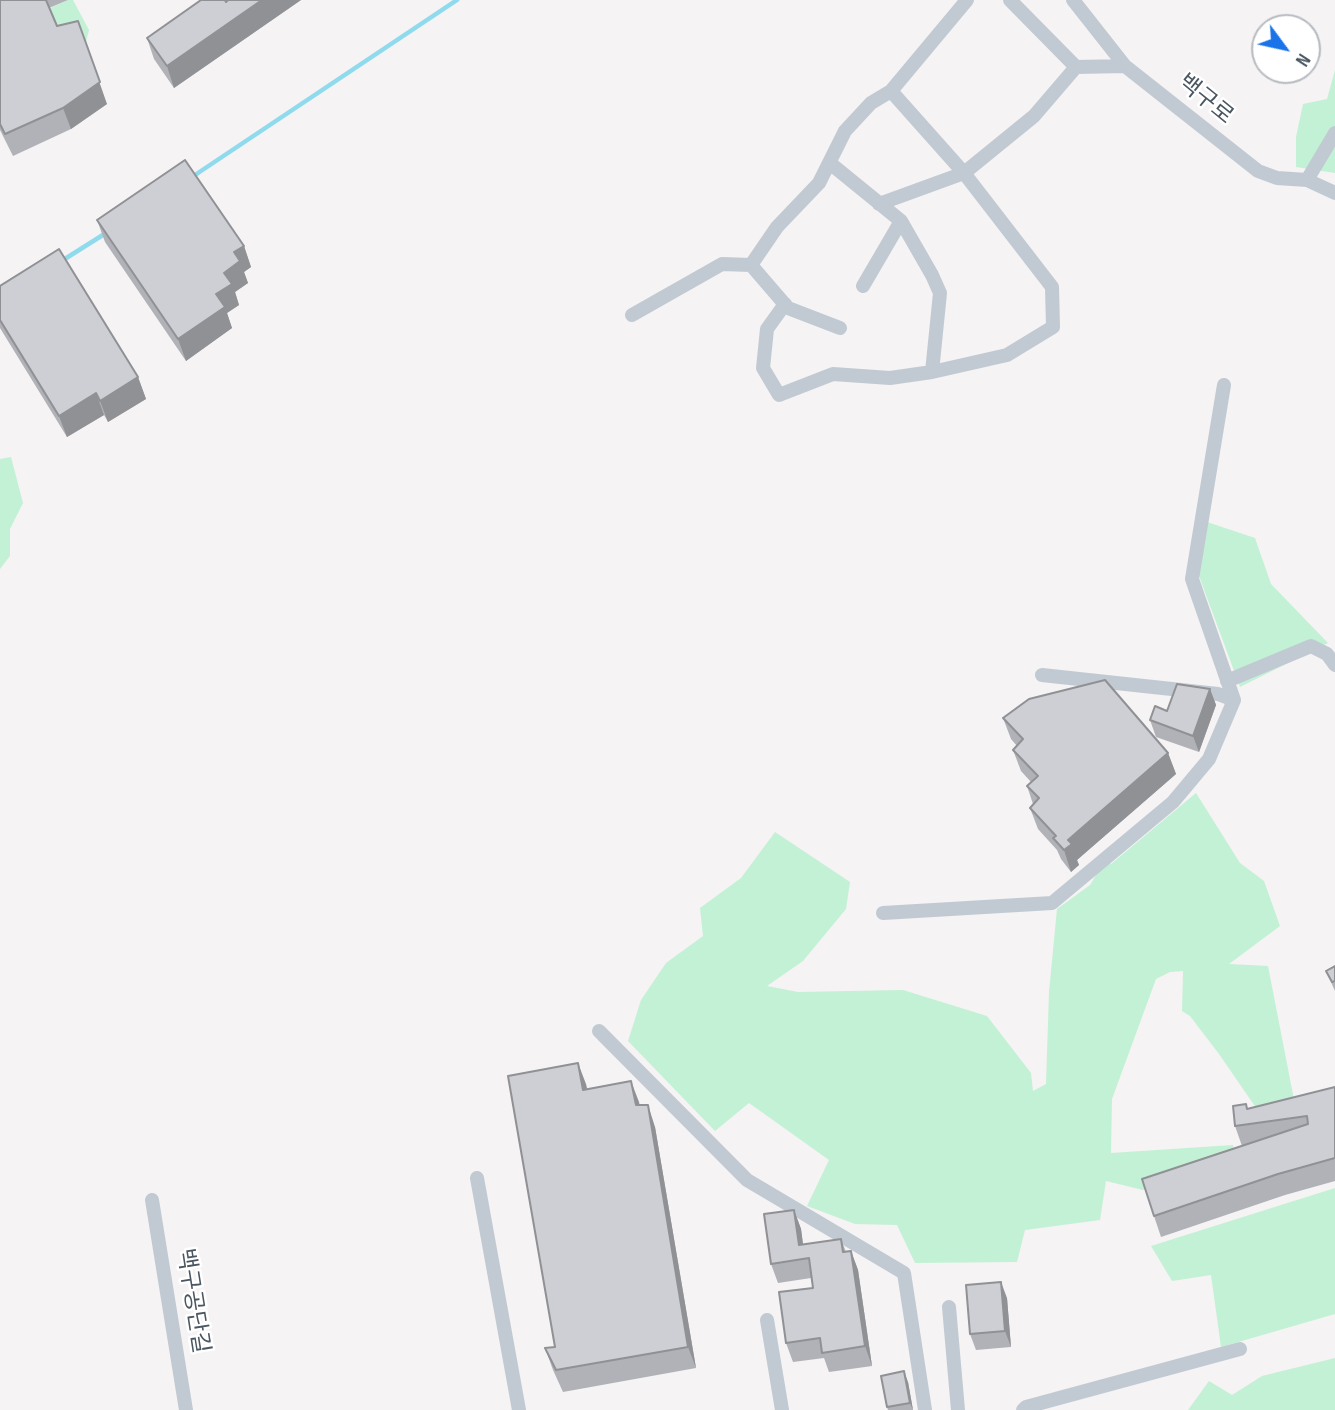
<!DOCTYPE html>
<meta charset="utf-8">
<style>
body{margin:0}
#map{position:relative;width:1335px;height:1410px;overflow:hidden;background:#f5f3f3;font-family:"Sofia Sans Condensed",sans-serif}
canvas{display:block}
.north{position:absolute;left:1251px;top:14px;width:70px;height:70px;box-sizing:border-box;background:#fff;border:2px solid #b7bbc0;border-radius:50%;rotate:123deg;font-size:19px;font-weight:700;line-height:28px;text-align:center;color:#4a5661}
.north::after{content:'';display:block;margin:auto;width:24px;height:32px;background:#1a73e8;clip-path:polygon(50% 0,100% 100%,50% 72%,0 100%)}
</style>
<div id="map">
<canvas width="1335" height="1410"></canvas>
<div class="north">N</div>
</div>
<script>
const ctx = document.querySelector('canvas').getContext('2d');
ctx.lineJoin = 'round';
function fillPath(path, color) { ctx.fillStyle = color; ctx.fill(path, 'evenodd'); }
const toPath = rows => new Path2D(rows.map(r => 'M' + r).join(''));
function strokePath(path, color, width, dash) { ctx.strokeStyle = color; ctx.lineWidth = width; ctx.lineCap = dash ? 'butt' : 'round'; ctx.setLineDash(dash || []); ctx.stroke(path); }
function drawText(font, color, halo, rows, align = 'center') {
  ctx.font = font + ' "Sofia Sans Condensed","Noto Sans KR",sans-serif'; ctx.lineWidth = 5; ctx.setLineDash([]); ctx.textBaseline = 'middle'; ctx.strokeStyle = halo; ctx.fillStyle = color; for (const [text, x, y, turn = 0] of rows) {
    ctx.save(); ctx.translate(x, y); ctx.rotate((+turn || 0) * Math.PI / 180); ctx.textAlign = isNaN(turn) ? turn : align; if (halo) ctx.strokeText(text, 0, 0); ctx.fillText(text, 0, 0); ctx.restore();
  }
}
const green = toPath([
 [68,0,73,0,89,30,86,42,65,48,48,9],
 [1335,70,1335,173,1296,167,1296,137,1303,104,1327,99],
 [11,457,23,503,10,529,10,556,0,569,0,459],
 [1204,521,1255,538,1271,584,1328,643,1240,687,1199,576],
 [1196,793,1240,863,1264,881,1280,926,1229,964,1268,966,1296,1110,1261,1115,1219,1054,1190,1016,1182,1011,1183,971,1170,972,1156,979,1112,1099,1111,1153,1233,1145,1235,1162,1143,1190,1106,1181,1100,1220,1025,1230,1017,1262,915,1263,897,1225,855,1224,807,1206,829,1160,749,1103,715,1131,628,1041,641,1000,666,963,703,936,700,908,741,878,775,832,850,882,846,909,803,961,767,986,798,992,903,990,987,1016,1031,1073,1033,1091,1046,1084,1049,992,1057,909,1090,885,1105,860,1111,864],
 [1335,1188,1335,1314,1221,1347,1211,1275,1172,1281,1151,1246],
 [1335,1358,1335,1410,1188,1410,1209,1381,1232,1395,1262,1376]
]);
const stream = toPath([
 [192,177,457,0],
 [60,262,106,233]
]);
const minor = toPath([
 [1010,0,1076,67],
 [1073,0,1125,66,1258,171,1277,178,1307,180,1335,193],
 [831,164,901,221,932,275,940,293,932,372,1007,355,1053,327,1052,287,964,173,891,91],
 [1307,180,1335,133],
 [879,204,964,173,1034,116,1076,67,1125,66],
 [751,265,788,308,840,328],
 [863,286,901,221],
 [785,304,767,329,763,368,779,395,833,374,890,378,932,372],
 [632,315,722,264,751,265,777,227,819,183,845,131,871,103,891,91,967,0],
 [1224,385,1192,579,1234,700],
 [1227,681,1311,646,1327,654,1335,665],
 [883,913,1052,903,1173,802,1209,759,1234,700,1218,694,1042,675],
 [599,1031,747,1180,904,1273,925,1410],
 [477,1178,519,1410],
 [152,1200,186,1410],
 [949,1307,958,1410],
 [767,1320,782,1410],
 [1023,1410,1026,1407,1240,1349]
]);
const wall = toPath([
 [0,0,68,0,49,8,57,26,107,104,71,129,13,156,0,130],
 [228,0,301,0,174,88,154,59,147,38],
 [97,220,244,246,251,267,244,272,248,283,235,292,239,305,227,313,232,328,186,361,105,242],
 [0,286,138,377,146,399,108,422,104,415,67,437,0,328],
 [1210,689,1216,705,1199,752,1156,737,1150,720,1167,711],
 [1003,718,1168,753,1176,774,1077,860,1079,865,1071,872,1061,859,1057,850,1038,829,1030,808,1033,804,1027,786,1031,782,1021,771,1013,750,1017,746,1011,739],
 [1335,966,1335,991,1326,971],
 [586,1084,587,1089,639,1102,639,1105,655,1127,696,1368,563,1392,553,1370,545,1348,555,1347],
 [1335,1087,1335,1181,1285,1195,1161,1237,1154,1216,1242,1146,1235,1126,1246,1104,1248,1109],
 [794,1210,801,1229,803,1245,841,1239,846,1252,851,1251,858,1270,872,1366,829,1372,824,1358,793,1362,786,1343,813,1288,811,1278,778,1283,771,1264],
 [1007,1298,1011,1347,976,1350,970,1334],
 [908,1382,913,1410,888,1410,887,1407]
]);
const shadedWall = toPath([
 [262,0,301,0,174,88,167,66],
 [78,21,107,104,71,129,63,108],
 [244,246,251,267,244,272,248,283,235,292,239,305,227,313,232,328,186,361,178,339,216,294,224,273,234,252],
 [138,377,146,399,108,422,100,401],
 [96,393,104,415,67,437,59,416],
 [1210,689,1216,705,1199,752,1193,736],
 [1168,753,1176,774,1077,860,1079,865,1071,872,1064,850,1068,840],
 [578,1063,586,1084,591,1111,583,1090],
 [631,1081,639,1102,644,1126,636,1105],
 [648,1105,655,1127,696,1368,688,1347],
 [794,1210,801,1229,805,1259,799,1245],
 [851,1251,858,1270,872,1366,865,1346],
 [1001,1282,1007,1298,1011,1347,1005,1331],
 [904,1371,908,1382,913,1410,910,1403]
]);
const building = toPath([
 [0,0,46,0,57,26,78,21,100,82,63,108,5,134,0,124,0,0],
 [201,0,225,0,226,2,228,0,262,0,167,66,147,38,201,0],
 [185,160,244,246,234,252,240,261,224,273,232,284,216,294,225,307,178,339,97,220,185,160],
 [59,249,138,377,100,401,96,393,59,416,0,320,0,286,59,249],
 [1105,680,1168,753,1068,840,1072,844,1064,850,1053,838,1056,836,1030,808,1039,798,1027,786,1038,776,1013,750,1023,739,1003,718,1029,699,1105,680],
 [1177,684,1210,689,1193,736,1150,720,1155,706,1167,711,1177,684],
 [1335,966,1335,981,1332,982,1326,971,1335,966],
 [578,1063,583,1090,631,1081,636,1105,648,1105,688,1347,556,1370,545,1348,555,1347,508,1076,578,1063],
 [1335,1087,1335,1158,1278,1174,1154,1216,1142,1179,1308,1124,1307,1116,1235,1126,1233,1106,1246,1104,1247,1109,1335,1087],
 [794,1210,799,1245,841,1239,843,1252,851,1251,865,1346,822,1353,820,1338,786,1343,779,1292,813,1288,809,1258,771,1264,764,1214,794,1210],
 [1001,1282,1005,1331,970,1334,966,1285,1001,1282],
 [904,1371,910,1403,887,1407,881,1376,904,1371]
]);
const streetNames = [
 ["백구로",1205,100,39],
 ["백구공단길",192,1301,81]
];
fillPath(green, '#c3f1d5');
strokePath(stream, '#90daee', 4.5);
strokePath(minor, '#c1cad2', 14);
fillPath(wall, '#b0b2b7');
fillPath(shadedWall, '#909195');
fillPath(building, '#cdcfd5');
strokePath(building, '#909195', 2);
drawText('23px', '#4a5661', '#fff', streetNames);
</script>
